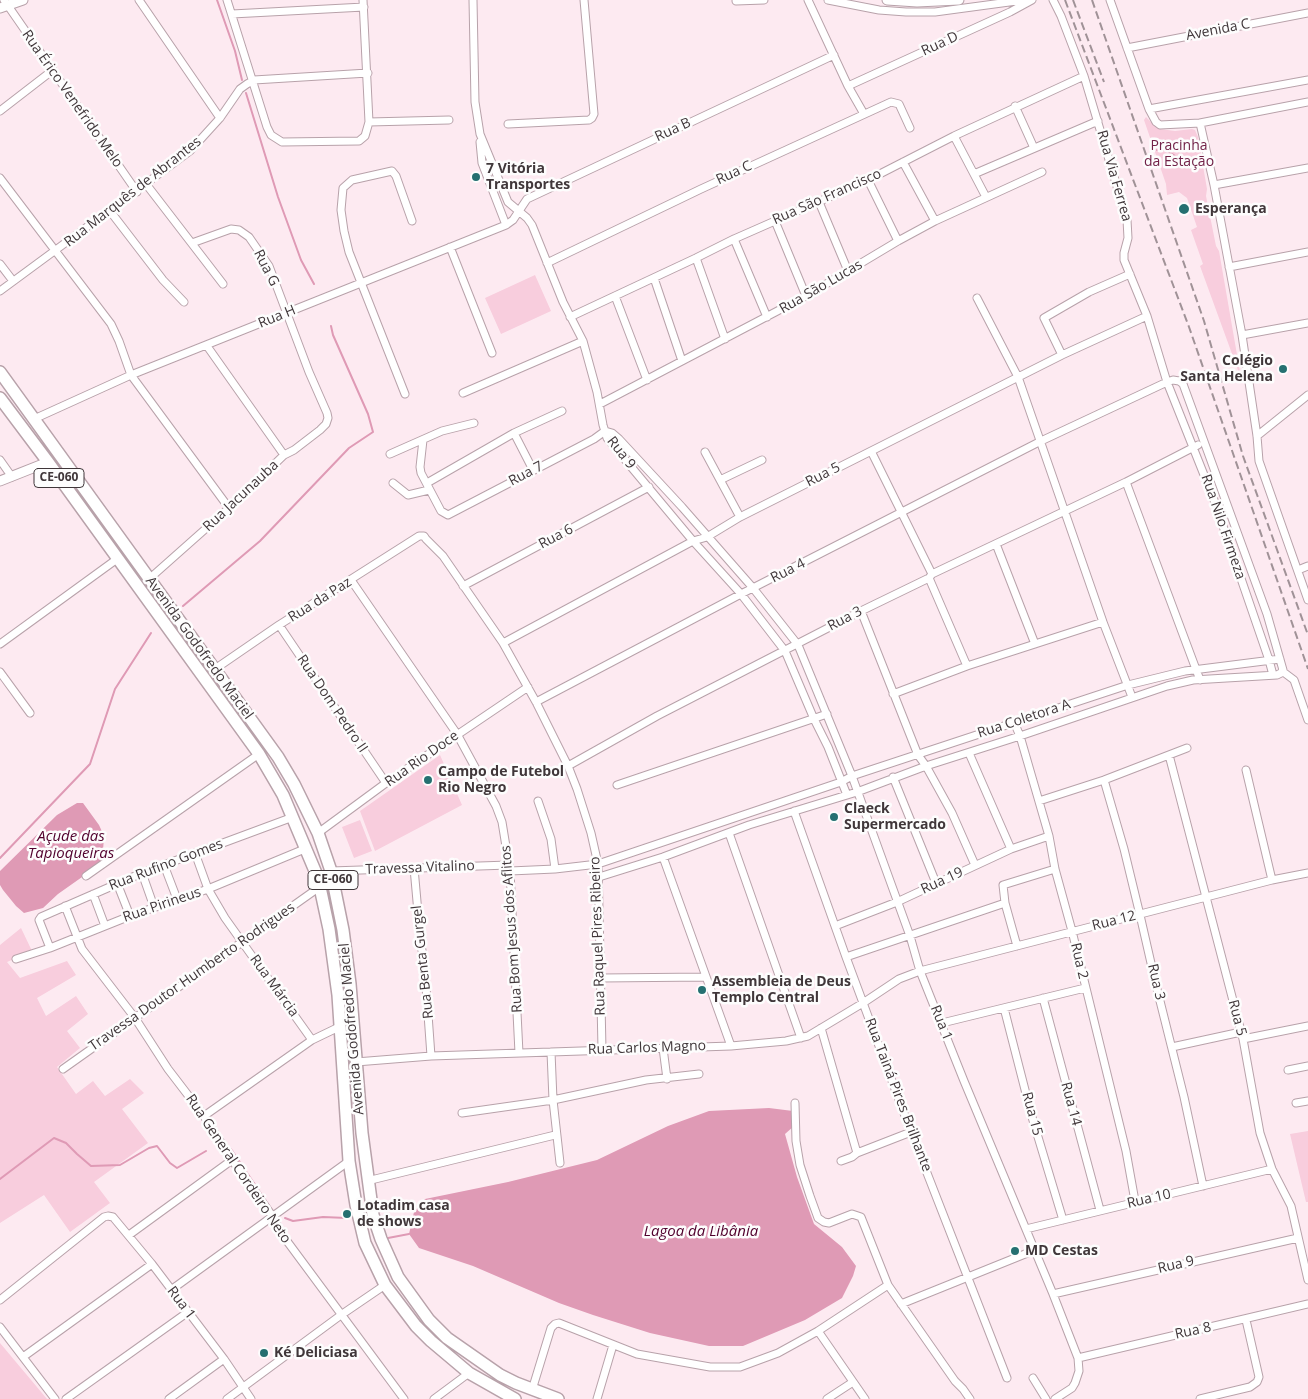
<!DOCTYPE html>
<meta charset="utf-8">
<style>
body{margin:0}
canvas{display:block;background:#fdeaf1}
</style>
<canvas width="1308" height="1399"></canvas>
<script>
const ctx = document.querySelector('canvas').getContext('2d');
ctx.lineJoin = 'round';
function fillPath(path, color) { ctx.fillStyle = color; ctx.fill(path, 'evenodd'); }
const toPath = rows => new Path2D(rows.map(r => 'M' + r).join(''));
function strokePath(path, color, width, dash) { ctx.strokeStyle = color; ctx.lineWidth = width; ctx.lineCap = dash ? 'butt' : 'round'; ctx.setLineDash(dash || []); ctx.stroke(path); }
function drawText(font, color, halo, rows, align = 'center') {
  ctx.font = font + ' "Open Sans",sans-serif'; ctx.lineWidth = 5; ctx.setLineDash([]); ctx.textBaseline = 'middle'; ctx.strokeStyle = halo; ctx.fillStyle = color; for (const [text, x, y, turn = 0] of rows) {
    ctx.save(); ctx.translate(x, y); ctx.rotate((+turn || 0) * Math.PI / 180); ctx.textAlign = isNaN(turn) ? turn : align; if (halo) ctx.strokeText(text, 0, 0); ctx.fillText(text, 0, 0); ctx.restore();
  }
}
const green = toPath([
 [1146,117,1153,124,1160,129,1175,131,1192,129,1195,130,1198,137,1207,189,1206,196,1216,246,1219,251,1240,372,1239,373,1200,266,1203,264,1191,230,1197,227,1187,198,1179,192,1167,195,1166,184,1144,120],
 [535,275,551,311,501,334,485,298],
 [440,755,462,805,375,851,360,811],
 [360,820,372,851,354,858,342,827],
 [21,928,32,951,7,962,20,978,67,961,76,975,37,998,46,1016,76,996,88,1014,67,1031,80,1048,57,1067,76,1094,93,1081,105,1096,130,1079,144,1093,122,1109,148,1143,94,1182,110,1203,70,1232,44,1195,0,1223,0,945],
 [1308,1131,1308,1202,1306,1202,1290,1134],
 [0,1343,47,1399,0,1399]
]);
const water = toPath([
 [77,803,83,803,99,825,104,836,103,851,100,862,92,870,58,894,43,908,24,913,16,906,3,890,0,885,0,871,57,815],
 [769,1108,793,1111,794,1126,785,1134,797,1177,814,1224,842,1247,856,1266,853,1276,842,1298,805,1320,743,1346,709,1346,650,1333,593,1315,559,1303,473,1266,419,1248,409,1234,414,1212,425,1199,508,1182,597,1160,668,1126,709,1111]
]);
const stream = toPath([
 [217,0,235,51,242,80],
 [246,93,278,197,301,260,314,284],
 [1157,150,1166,150,1186,163],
 [183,606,260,541,349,448,373,432,368,414,333,335,331,326],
 [0,858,90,764,115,689,151,633],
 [231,1149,272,1210],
 [0,1179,54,1138,66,1143,77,1154,91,1166,120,1165,149,1148,157,1146,170,1163,177,1168,206,1151],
 [285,1218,293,1221,323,1217,347,1218],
 [388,1238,409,1234]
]);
const minor = toPath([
 [4,0,137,192],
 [139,0,220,118],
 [227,0,267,127,271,135,282,142,359,141,365,136,369,122,363,0],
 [473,0,475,102,480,134,508,202,527,218,532,225,563,302,583,341,597,392,603,425,607,438,693,541,741,594,785,651,814,719,828,747,847,795],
 [808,0,848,86,864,114],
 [828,0,879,10,906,12,935,12,1024,0],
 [1053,0,1061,16,1084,76,1127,220,1128,238,1124,253,1124,260,1147,316,1167,382,1214,500,1269,660,1273,675],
 [1110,0,1149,109,1156,122,1160,125,1200,123,1308,102],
 [736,1,764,0],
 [232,14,364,7],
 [1127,48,1308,13],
 [848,86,1010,12,1032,0],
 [1015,106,1034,148],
 [1149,109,1308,80],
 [0,111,53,70],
 [369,122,449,120],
 [1200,123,1214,185,1242,335,1257,436,1259,461,1308,600],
 [508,124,589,120,592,118,594,114,584,0],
 [954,136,986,197],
 [480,142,482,163,506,225],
 [903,162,935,221],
 [974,174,1098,121],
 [0,178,111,324,119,341,131,375,229,508],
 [868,180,898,241],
 [146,184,223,284],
 [1214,185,1308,168],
 [819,202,848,271],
 [110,211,163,280,184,302],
 [775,221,806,296],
 [734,239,767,317],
 [450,247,492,353],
 [696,258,725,339],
 [547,263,701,189,891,102,899,104,910,128],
 [0,264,13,281],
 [1229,267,1308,252],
 [654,278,682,361],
 [0,291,190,151,220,118,240,89,247,84,254,80,368,73],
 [615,296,647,380],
 [977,298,1018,377,1103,622,1132,697],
 [570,317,696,258,734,239,868,180,954,136,1084,76],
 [1242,335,1308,323],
 [207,346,284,455],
 [1062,355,1044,318,1089,292,1130,274],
 [463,393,583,341],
 [405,394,349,252,344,231,341,210,343,188,352,180,392,171,396,176,412,221],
 [600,404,806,296,898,241,935,221,1042,172],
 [34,419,131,375,506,225,513,220,527,199,834,55],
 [605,431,612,433,619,439,682,507,753,588,798,645,852,776,910,936,920,971,964,1081,1053,1294,1078,1358,1079,1371,1075,1383,1072,1388,1055,1399],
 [514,433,533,470],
 [1257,436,1308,395],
 [423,440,420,467,421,473,441,511,448,515,594,439,605,431],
 [871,451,932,574],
 [705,452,740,517],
 [390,454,442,431,474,423],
 [0,460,12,477],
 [720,480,762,460],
 [1126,482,1200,680],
 [393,483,408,495,429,490],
 [427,483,514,433,562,411],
 [996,544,1035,644],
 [1298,570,1308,566],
 [929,578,967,666],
 [149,579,229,508,284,455,294,450,320,430,326,424,328,418,327,413,309,372,269,266,249,237,239,230,231,229,192,243],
 [351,580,457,734,496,806,502,822,510,871,519,1053],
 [463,586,649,487],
 [861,611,918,755,926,766,952,813,975,865],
 [279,625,386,783],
 [503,643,693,541,707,537,740,517,1062,355,1147,316],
 [0,644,117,559],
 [215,669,279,625,419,536,424,536,426,539,443,556,503,643,536,702,568,766,577,789,591,833,598,864,602,1049],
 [1282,671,1294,680,1308,720],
 [0,672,30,713],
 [893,694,967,666,1103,622],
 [536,702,741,594,1041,441,1167,382,1173,380,1179,381,1183,384,1267,614,1283,670,1281,673,1277,675,1193,680,1167,686,1020,736,926,766,857,792,749,825,663,857,599,877],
 [1014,722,1020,736,1049,836,1055,869,1072,931,1126,1151,1135,1201],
 [969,753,1011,849],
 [1169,755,1243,1039,1260,1133,1272,1169,1291,1206,1308,1280],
 [568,766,657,716,861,611,929,578,932,574,1126,482,1198,445],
 [1246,770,1272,880],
 [893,777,936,883],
 [1104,780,1124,849,1140,915,1156,985,1184,1097,1203,1186],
 [617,785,827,714],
 [538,801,551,839,555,869],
 [1039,801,1104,780,1187,748],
 [794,811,846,957,911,1132,1007,1378],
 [318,833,386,783,528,687],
 [729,833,801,1038],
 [195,853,208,889,225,918,312,1040],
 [663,857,731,1046],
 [164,865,177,899],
 [414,868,421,946,424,959,431,1056],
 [331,871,509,865],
 [510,871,555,869,598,864,841,782,852,776,1128,685,1185,671,1280,659],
 [142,873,154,907],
 [86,876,259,754],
 [117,883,130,916],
 [93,894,105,926],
 [65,906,82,949,135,1018,168,1069,204,1116,232,1160,273,1217,281,1233,404,1399],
 [835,926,897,902,1011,849,1049,836],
 [1017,946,1005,903,1003,885,1055,869],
 [50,948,39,920,41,917,142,873,293,817],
 [846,957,1005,903],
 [16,959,50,948,130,916,208,889,307,848],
 [601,978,706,977],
 [1043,998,1100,1210],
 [1004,1008,1032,1117,1063,1220],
 [942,1023,1085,988],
 [821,1028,857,1153],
 [1243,1039,1308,1026],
 [1172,1047,1241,1032],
 [663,1048,667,1079],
 [551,1052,553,1100,560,1163],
 [356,1062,431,1056,731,1046,786,1041,808,1036,863,1003,899,979,920,971,1272,880,1308,873],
 [63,1069,321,886],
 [1288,1070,1308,1066],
 [795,1103,796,1141,800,1165,810,1196,818,1218,824,1222,829,1223,852,1214,861,1217,888,1285,955,1381,963,1389,970,1399],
 [1296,1103,1308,1101],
 [462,1113,553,1100,646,1080,699,1074],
 [204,1116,312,1040,339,1027],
 [841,1161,852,1157,857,1153,911,1132],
 [367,1181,555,1135],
 [1026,1229,1272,1169],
 [129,1235,232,1160],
 [171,1290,349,1161],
 [1053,1294,1298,1238],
 [0,1300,104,1217,108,1216,113,1217,152,1264,224,1359,251,1399],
 [901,1304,1035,1250],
 [0,1327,55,1399],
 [818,1331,865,1399],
 [23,1357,152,1264],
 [1078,1358,1308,1304],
 [1033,1378,1046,1399],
 [532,1390,551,1328,555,1324,559,1323,637,1354,710,1367,740,1367,778,1353,818,1331,888,1285],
 [66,1399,188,1312],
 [169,1399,224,1359],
 [227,1399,341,1315,385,1285],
 [434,1399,469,1373],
 [597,1399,613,1345],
 [827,1399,853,1382],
 [1200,1399,1250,1387,1257,1382,1259,1377,1246,1320]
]);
const tertiary = toPath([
 [887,0,917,2,959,0],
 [0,8,23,0],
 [0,481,48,462]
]);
const primary = toPath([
 [0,372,278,757,294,784,318,833,331,871,343,930,350,984,362,1133,373,1215,381,1239,398,1277,429,1320,447,1338,500,1375,516,1383,558,1399],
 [0,398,48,462,259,754,283,795,318,878,329,929,338,995,349,1161,356,1205,365,1243,385,1285,416,1326,431,1341,469,1373,515,1399]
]);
const rail = toPath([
 [1065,0,1189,327,1308,669],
 [1073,0,1104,82],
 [1092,0,1204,321,1243,456,1308,635]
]);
const markers = [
 [476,177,5,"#257071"],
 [1184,209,6,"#257071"],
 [1283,369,5,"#257071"],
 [428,780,5,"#257071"],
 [834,817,5,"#257071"],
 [702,990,5,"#257071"],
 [347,1214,5,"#257071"],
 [1015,1251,5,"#257071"],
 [264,1353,5,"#257071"]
];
const shields = [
 [59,478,50],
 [333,880,50]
];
const shieldNames = [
 ["CE-060",59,478],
 ["CE-060",333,880]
];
const streetNames = [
 ["Avenida C",1218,30,-11],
 ["Rua D",940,44,-25],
 ["Rua Érico Venefrido Melo",72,99,55],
 ["Rua B",673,130,-25],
 ["Rua C",734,173,-25],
 ["Rua Via Ferrea",1114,176,74],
 ["Rua Marquês de Abrantes",133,192,-38],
 ["Rua São Francisco",827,197,-24],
 ["Rua G",266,268,63],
 ["Rua São Lucas",821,287,-30],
 ["Rua H",277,317,-22],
 ["Rua 9",621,453,52],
 ["Rua 7",526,474,-28],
 ["Rua 5",823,475,-27],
 ["Rua Jacunauba",241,496,-43],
 ["Rua Nilo Firmeza",1223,527,71],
 ["Rua 6",556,537,-28],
 ["Rua 4",788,571,-27],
 ["Rua da Paz",320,600,-32],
 ["Rua 3",845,619,-28],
 ["Avenida Godofredo Maciel",199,648,54],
 ["Rua Dom Pedro II",332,704,56],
 ["Rua Coletora A",1024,719,-18],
 ["Rua Rio Doce",422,759,-35],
 ["Rua Rufino Gomes",166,865,-21],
 ["Travessa Vitalino",420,868,-2],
 ["Rua 19",942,881,-25],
 ["Rua Pirineus",162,905,-19],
 ["Rua 12",1114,921,-14],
 ["Rua Bom Jesus dos Aflitos",512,929,-94],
 ["Rua Raquel Pires Ribeiro",598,936,-92],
 ["Rua 2",1079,961,77],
 ["Rua Benta Gurgel",423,962,-96],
 ["Travessa Doutor Humberto Rodrigues",192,977,-35],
 ["Rua 3",1156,982,77],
 ["Rua Márcia",274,986,54],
 ["Rua 5",1237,1018,75],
 ["Rua 1",941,1023,68],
 ["Avenida Godofredo Maciel",352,1029,-95],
 ["Rua Carlos Magno",647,1048,-2],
 ["Rua Tainá Pires Brilhante",898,1095,69],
 ["Rua 14",1071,1104,75],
 ["Rua 15",1032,1114,75],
 ["Rua General Cordeiro Neto",238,1169,56],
 ["Rua 10",1149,1199,-13],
 ["Rua 9",1176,1265,-13],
 ["Rua 1",181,1303,53],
 ["Rua 8",1193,1331,-12]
];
const parkNames = [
 ["Pracinha",1179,146],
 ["da Estação",1179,162]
];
const poiNames = [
 ["7 Vitória",486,169],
 ["Transportes",486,185],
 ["Esperança",1195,209],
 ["Colégio",1273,361,"right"],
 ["Santa Helena",1273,377,"right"],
 ["Campo de Futebol",438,772],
 ["Rio Negro",438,788],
 ["Claeck",844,809],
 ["Supermercado",844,825],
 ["Assembleia de Deus",712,982],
 ["Templo Central",712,998],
 ["Lotadim casa",357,1206],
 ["de shows",357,1222],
 ["MD Cestas",1025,1251],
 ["Ké Deliciasa",274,1353]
];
const waterNames = [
 ["Açude das",71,837],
 ["Tapioqueiras",71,854],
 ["Lagoa da Libânia",701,1232]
];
fillPath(green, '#f8cddd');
fillPath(water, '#df9ab5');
strokePath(stream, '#df9ab5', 2);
strokePath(minor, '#b8a2aa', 9);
strokePath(tertiary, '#b8a2aa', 11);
strokePath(primary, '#b8a2aa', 14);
strokePath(minor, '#fff', 7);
strokePath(tertiary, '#fff', 9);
strokePath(primary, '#fff', 11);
strokePath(rail, '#a09297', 2, [8, 4]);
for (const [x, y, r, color] of markers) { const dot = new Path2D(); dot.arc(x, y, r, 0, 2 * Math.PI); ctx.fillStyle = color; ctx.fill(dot); strokePath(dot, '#fdfdfd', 2); }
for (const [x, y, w] of shields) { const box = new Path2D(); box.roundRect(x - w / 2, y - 9.5, w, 19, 4); ctx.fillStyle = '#fdfdfd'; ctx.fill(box); strokePath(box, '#40373a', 1); }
drawText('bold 12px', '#40373a', null, shieldNames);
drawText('14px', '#40373a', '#fdfdfd', streetNames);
drawText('14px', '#722248', '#fdfdfd', parkNames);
drawText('bold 14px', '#40373a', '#fdfdfd', poiNames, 'left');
drawText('italic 15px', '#51002d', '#fdfdfd', waterNames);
</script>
